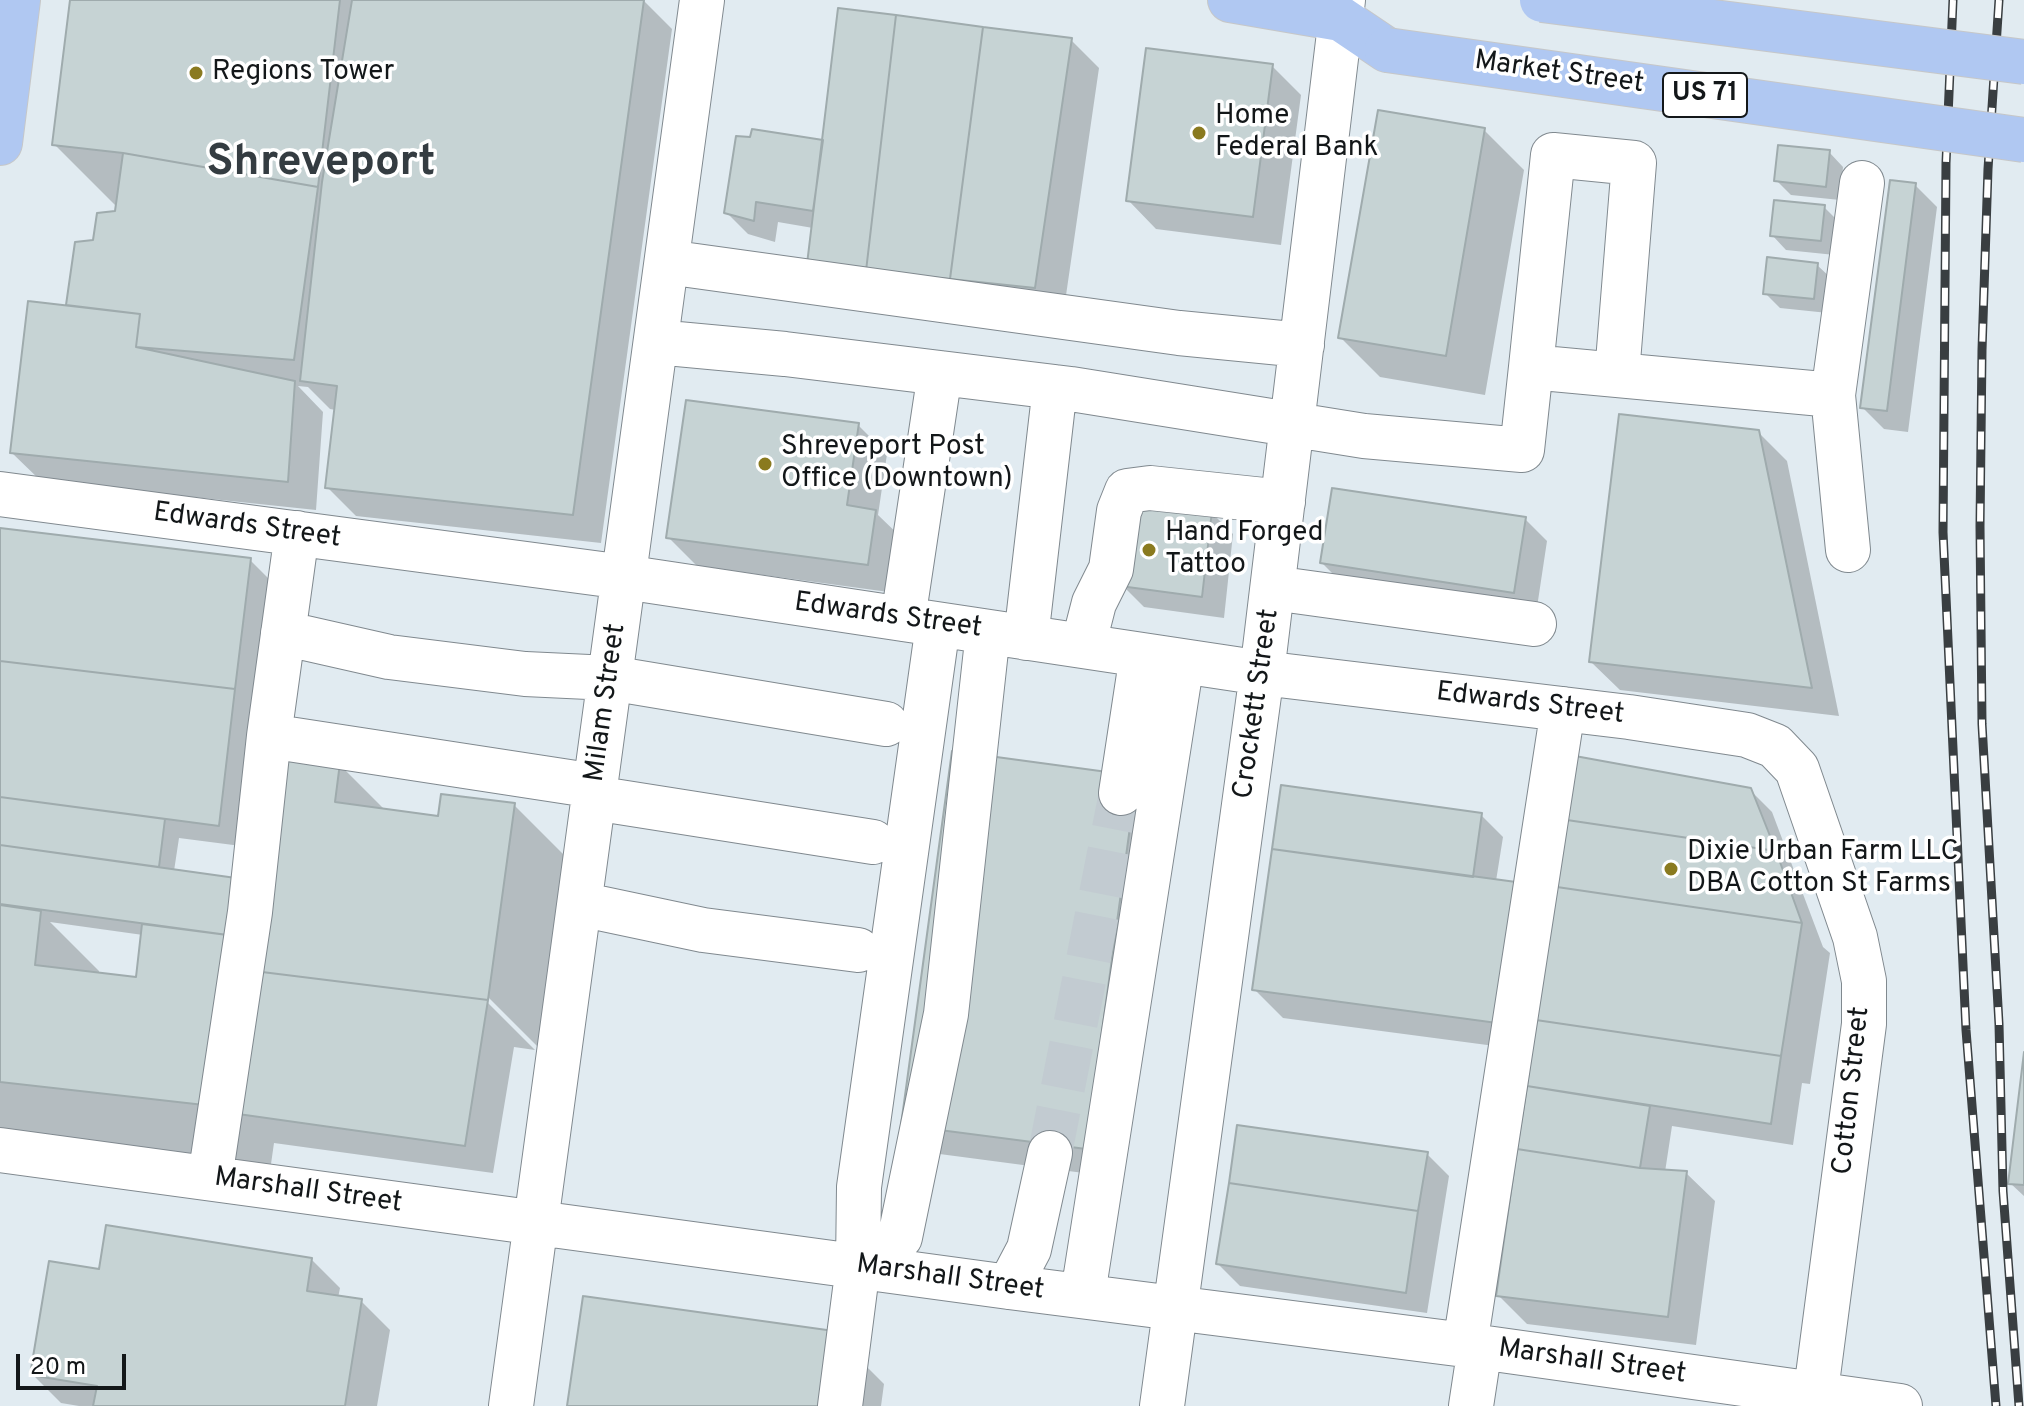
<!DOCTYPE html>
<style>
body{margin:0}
#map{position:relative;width:2024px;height:1406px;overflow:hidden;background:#e1ebf1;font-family:Overpass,sans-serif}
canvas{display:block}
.scale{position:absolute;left:16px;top:1354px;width:110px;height:36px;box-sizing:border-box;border:4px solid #131719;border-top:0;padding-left:10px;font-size:24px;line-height:28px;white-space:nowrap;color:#131719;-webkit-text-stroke:6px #fff;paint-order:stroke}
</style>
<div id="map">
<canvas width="2024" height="1406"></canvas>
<div class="scale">20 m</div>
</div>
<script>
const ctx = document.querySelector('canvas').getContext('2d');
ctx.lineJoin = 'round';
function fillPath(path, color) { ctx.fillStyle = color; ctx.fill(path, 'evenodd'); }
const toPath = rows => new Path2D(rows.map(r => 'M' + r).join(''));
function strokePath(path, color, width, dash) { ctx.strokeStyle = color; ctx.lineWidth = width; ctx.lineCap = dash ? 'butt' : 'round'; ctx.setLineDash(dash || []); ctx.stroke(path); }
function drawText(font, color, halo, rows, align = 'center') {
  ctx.font = font + ' Overpass,sans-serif'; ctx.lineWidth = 7; ctx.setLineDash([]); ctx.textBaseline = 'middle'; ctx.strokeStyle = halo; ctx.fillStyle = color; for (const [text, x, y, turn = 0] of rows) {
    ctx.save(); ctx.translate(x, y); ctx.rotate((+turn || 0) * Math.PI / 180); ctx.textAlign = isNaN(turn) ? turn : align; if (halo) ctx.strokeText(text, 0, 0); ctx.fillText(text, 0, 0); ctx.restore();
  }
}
const shadow = toPath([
 [72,0,643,0,672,29,601,543,356,516,327,487,336,410,330,409,308,387,298,386,323,412,316,510,41,481,12,453,68,308,77,244,94,242,117,213,117,207,54,144],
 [1071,40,1099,68,1063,316,896,299,813,228,778,222,775,242,748,234,726,212,824,142],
 [1272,66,1301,95,1281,245,1156,229,1128,200],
 [1484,130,1524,170,1485,395,1380,377,1340,337],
 [1829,152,1843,167,1840,200,1791,195,1776,180],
 [1915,185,1937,207,1908,432,1884,429,1862,407],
 [1824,207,1838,221,1835,255,1786,250,1772,235],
 [1817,265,1832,279,1828,313,1780,308,1765,293],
 [858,425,887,454,878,515,904,540,896,593,697,566,668,537],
 [1758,432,1787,461,1839,716,1620,690,1591,662],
 [1211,512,1233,534,1224,618,1144,607,1122,585],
 [1525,519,1547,541,1536,614,1344,585,1322,563],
 [0,530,250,560,272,582,241,846,179,838,174,871,242,881,339,764,386,811,440,818,514,805,565,856,539,1048,483,992,480,995,535,1050,514,1047,493,1173,274,1143,271,1164,0,1133],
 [50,922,143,935,138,979,99,975,99,971],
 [954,753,1165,807,1114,1177,932,1153],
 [1750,790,1772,812,1823,947,1830,953,1810,1084,1802,1083,1793,1145,1672,1126,1665,1172,1686,1173,1715,1201,1696,1345,1527,1324,1498,1295,1559,887],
 [1481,815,1503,837,1496,881,1525,1050,1283,1018,1254,989],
 [2024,1069,2024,1196,2010,1183],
 [1427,1154,1449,1176,1427,1313,1240,1286,1218,1264],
 [311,1259,340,1288,338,1298,361,1301,390,1330,377,1406,79,1406,61,1403,33,1375,101,1271],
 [833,1333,884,1384,881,1406,569,1406]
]);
const building = toPath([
 [70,0,340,0,318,187,123,153,52,145,70,0],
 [352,0,644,0,573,515,325,488,337,386,300,381,322,182,352,0],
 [838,8,896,15,866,271,807,264,838,8],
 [896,15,983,27,950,279,866,271,896,15],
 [983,27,1072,38,1035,288,950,279,983,27],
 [1146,48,1273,64,1253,217,1126,201,1146,48],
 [1378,110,1485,128,1446,356,1338,338,1378,110],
 [752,129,823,140,813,211,756,202,754,221,724,213,736,136,750,137,752,129],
 [1778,145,1830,150,1826,187,1774,181,1778,145],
 [123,153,318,187,294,360,136,347,140,314,66,305,75,242,93,240,97,213,115,211,123,153],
 [1890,180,1916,183,1887,411,1860,408,1890,180],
 [1774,200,1825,205,1821,241,1770,236,1774,200],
 [1767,257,1818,263,1814,299,1763,294,1767,257],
 [28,301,140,314,136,347,295,381,288,482,10,453,28,301],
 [686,400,859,423,847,505,876,510,868,565,666,538,686,400],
 [1619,414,1759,430,1812,688,1589,662,1619,414],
 [1332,488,1526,517,1514,593,1320,563,1332,488],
 [1130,502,1212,511,1202,597,1120,586,1130,502],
 [0,528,251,558,235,689,0,661,0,528],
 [0,661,235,689,219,826,0,797,0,661],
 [952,751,1137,776,1086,1149,901,1125,952,751],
 [283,756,340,763,335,802,438,816,441,794,515,803,488,1000,254,971,283,756],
 [1575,756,1751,788,1776,851,1567,820,1575,756],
 [1281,785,1482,813,1473,877,1272,849,1281,785],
 [0,797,165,819,159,867,0,845,0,797],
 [1567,820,1776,851,1802,923,1557,887,1567,820],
 [0,845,243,879,235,936,0,904,0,845],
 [1272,849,1516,882,1497,1023,1252,990,1272,849],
 [1557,887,1802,923,1781,1056,1536,1020,1557,887],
 [0,905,41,911,35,965,136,977,142,924,235,936,213,1106,0,1082,0,905],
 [254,971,488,1000,465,1146,238,1114,254,971],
 [1536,1020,1781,1056,1771,1124,1527,1086,1536,1020],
 [2024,1052,2024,1185,2008,1184,2024,1052],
 [1527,1086,1650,1106,1640,1168,1517,1149,1527,1086],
 [1237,1125,1428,1152,1418,1211,1229,1183,1237,1125],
 [1517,1149,1640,1168,1687,1171,1668,1317,1496,1296,1517,1149],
 [1229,1183,1418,1211,1406,1293,1216,1264,1229,1183],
 [106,1225,312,1258,307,1291,362,1299,345,1406,93,1406,97,1386,30,1375,49,1261,99,1269,106,1225],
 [583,1296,834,1331,823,1406,567,1406,583,1296]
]);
const minorTunnel = toPath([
 [1050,1153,1121,793]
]);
const minor = toPath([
 [667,262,1179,333,1302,345],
 [656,342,785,354,1071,389,1364,436,1522,450,1531,367,1833,395,1862,183],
 [1531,367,1553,155,1634,163,1617,374],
 [1833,395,1848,550],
 [0,494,624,577,1262,673,1629,717,1747,735,1775,746,1797,769,1855,937,1864,981,1864,1024,1814,1406],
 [1273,588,1534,624],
 [903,619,940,373],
 [283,633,389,657,525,674,610,678,886,724],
 [1026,638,1055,387],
 [1083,646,1094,603,1111,569,1119,511,1127,491,1150,488,1283,502],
 [269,736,595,786],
 [1121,793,1142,655],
 [594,798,873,842],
 [580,904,703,930,858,950],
 [0,1150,1009,1287,1465,1345,1900,1406],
 [210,1178,250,912,269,736,297,533],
 [858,1266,900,1237,946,1014,988,632],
 [1009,1287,1029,1249,1050,1153],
 [1073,1295,1085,1281,1182,661],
 [1465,1345,1563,709],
 [511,1406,702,0],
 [840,1406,858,1266,859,1187,938,625],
 [1162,1406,1262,673,1343,0],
 [1471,1406,1480,1347]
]);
const major = toPath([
 [1230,0,1341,19,1387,50],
 [0,143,18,0]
]);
const rail = toPath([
 [1953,0,1946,163,1943,532,1966,1030,1996,1406],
 [1999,0,1988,169,1982,350,1980,526,1982,724,1999,1024,2003,1191,2019,1406]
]);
const majorBridge = toPath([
 [1542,0,2024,62],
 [1387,50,2024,140]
]);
const markers = [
 [196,73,8,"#8a7a1f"],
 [1199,133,8,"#8a7a1f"],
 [765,464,8,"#8a7a1f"],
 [1149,550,8,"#8a7a1f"],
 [1671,869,8,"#8a7a1f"]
];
const shields = [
 [1705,95,84]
];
const shieldNames = [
 ["US 71",1705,95]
];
const poiNames = [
 ["Regions Tower",212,73],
 ["Home",1215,117],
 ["Federal Bank",1215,149],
 ["Shreveport Post",781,448],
 ["Office (Downtown)",781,480],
 ["Hand Forged",1165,534],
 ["Tattoo",1165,566],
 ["Dixie Urban Farm LLC",1687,853],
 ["DBA Cotton St Farms",1687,885]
];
const streetNames = [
 ["Market Street",1559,74,8],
 ["Edwards Street",247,527,8],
 ["Edwards Street",888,617,8],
 ["Milam Street",607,703,-82],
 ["Crockett Street",1258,704,-82],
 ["Edwards Street",1530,705,7],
 ["Cotton Street",1853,1091,-84],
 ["Marshall Street",308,1192,8],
 ["Marshall Street",950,1279,8],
 ["Marshall Street",1592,1363,8]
];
const townNames = [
 ["Shreveport",321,165]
];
fillPath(shadow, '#0003');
fillPath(building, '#c6d3d4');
strokePath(building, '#9fabad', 2);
strokePath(minorTunnel, '#c2cbd1', 44, [44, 22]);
strokePath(minor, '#80898f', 46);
strokePath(major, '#c6c7c8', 46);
strokePath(minor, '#fff', 44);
strokePath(major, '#b0c8f2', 44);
strokePath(rail, '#393e41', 9);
strokePath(rail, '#fff', 6, [18]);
strokePath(majorBridge, '#c6c7c8', 46, []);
strokePath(majorBridge, '#b0c8f2', 44);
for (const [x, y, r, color] of markers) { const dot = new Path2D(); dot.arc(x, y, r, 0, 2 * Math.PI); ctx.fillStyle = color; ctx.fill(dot); strokePath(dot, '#fff', 3); }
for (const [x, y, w] of shields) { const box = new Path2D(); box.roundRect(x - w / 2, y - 22, w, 44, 6); ctx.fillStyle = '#fff'; ctx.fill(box); strokePath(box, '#131719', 2); }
drawText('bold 26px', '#131719', null, shieldNames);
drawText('28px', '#131719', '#fff', poiNames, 'left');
drawText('28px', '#131719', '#fff', streetNames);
drawText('bold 44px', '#343c41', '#fff', townNames);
</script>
